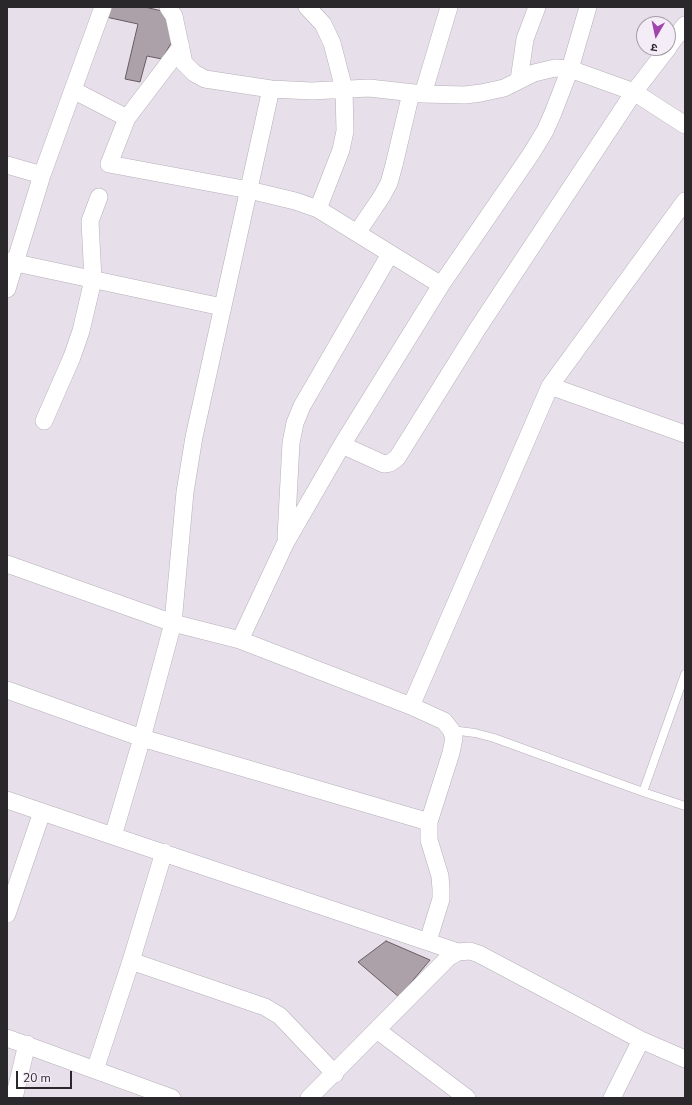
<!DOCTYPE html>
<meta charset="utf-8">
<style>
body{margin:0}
#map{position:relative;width:692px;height:1105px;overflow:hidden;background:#e7dfea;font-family:"Nunito Sans","Noto Sans Devanagari",sans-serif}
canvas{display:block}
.frame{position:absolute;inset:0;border:8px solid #2b282c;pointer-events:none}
.north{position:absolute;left:636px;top:16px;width:40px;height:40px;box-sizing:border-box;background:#f4edf8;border:1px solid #a49ea6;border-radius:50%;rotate:189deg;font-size:11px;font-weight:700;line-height:16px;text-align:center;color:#2b282c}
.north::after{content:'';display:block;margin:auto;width:14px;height:18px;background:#a144ae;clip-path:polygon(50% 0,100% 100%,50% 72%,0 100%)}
.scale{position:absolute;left:16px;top:1071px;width:56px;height:18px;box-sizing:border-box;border:2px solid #2b282c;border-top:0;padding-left:5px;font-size:12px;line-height:14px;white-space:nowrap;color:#2b282c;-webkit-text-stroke:3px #f4edf8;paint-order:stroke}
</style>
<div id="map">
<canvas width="692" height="1105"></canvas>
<div class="frame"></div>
<div class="north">उ</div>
<div class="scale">20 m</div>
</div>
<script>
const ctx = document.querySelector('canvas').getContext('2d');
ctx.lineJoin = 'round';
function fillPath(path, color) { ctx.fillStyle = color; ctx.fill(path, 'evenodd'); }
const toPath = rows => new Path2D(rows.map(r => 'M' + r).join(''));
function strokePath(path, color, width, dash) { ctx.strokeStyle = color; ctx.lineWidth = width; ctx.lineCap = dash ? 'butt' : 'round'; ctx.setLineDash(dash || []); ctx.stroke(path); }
const building = toPath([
 [108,7,145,7,166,12,174,38,162,59,147,56,140,82,125,79,138,24,106,17,108,7],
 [386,941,430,960,399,997,358,962,386,941]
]);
const lane = toPath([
 [451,730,475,733,494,738,643,792,685,806],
 [643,792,685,674]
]);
const street = toPath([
 [168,7,174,16,184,63,194,73,205,79,271,89,312,91,369,88,423,94,465,95,481,93,504,88,534,73,555,68,570,69,634,92,685,125],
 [307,7,323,24,332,43,344,89,345,131,341,150,318,209],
 [668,47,685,25],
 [519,80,525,39,537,7],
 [271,89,194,437,185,492,173,623,142,738,113,836,458,952],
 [73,90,127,118,109,164,249,190,295,201,318,209,441,285],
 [423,94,449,7],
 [127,118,181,47],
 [7,165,42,175],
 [357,233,382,196,389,183,394,165,411,93],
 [7,261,222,307],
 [7,289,42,175,103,7],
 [550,386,685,434],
 [44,421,72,357,81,331,93,280,90,221,99,197],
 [342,445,384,464,390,463,397,458,478,328,634,92,668,48],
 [286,537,291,443,295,423,302,406,390,254],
 [7,564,173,623,240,640,411,706,550,386,685,201],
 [240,640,286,542,342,445,441,285,531,154,545,131,553,113,570,69,588,7],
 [7,690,142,738,429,822],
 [411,706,444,721,451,730,454,738,451,753,429,822,429,840,440,876,441,889,441,899,428,941],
 [7,800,113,836],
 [7,914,42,812],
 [131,961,265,1007,280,1016,335,1074],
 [377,1030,467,1098],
 [7,1038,95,1070,131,961,164,852],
 [95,1070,172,1098],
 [14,1098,27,1044],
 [309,1098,449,957,458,952,470,951,479,954,641,1040,685,1059],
 [612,1098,641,1040]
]);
fillPath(building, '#aca1a9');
strokePath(building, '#665c63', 1);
strokePath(lane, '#b6afb9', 9);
strokePath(street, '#b6afb9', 18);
strokePath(lane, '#fff', 8);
strokePath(street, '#fff', 17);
</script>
